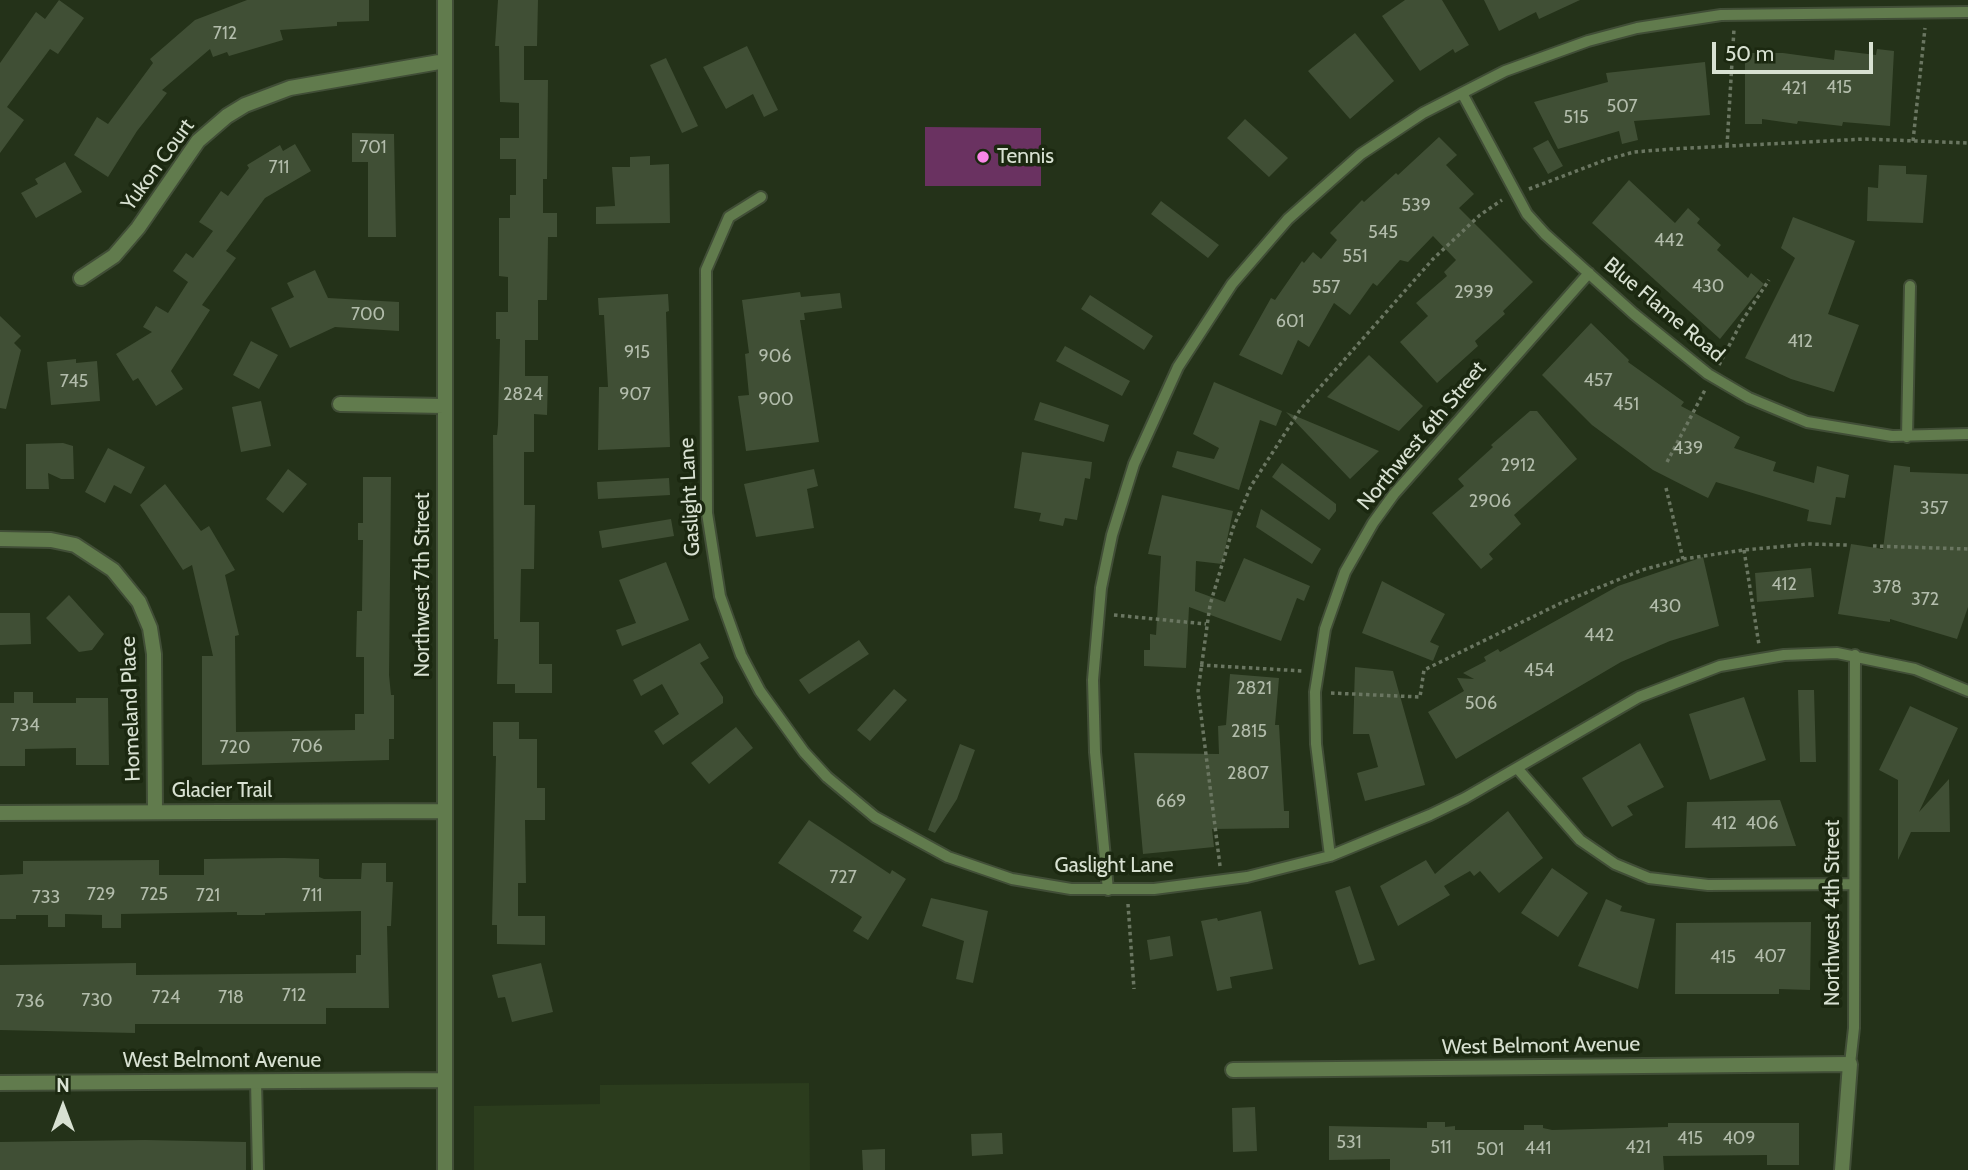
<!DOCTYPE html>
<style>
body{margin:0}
#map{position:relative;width:1968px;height:1170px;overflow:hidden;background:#243219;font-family:Cabin,sans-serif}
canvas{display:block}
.north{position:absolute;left:28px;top:1072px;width:70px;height:70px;-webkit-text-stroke:5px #1b2810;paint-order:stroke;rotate:0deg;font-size:19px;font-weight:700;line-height:28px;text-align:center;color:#d8e1d2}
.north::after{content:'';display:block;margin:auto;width:24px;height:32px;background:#d8e1d2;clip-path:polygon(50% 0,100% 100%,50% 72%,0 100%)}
.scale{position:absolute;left:1712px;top:42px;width:161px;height:32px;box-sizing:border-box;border:4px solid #d8e1d2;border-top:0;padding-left:9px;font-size:21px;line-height:24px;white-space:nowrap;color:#d8e1d2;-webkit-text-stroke:5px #1b2810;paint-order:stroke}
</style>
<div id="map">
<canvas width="1968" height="1170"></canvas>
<div class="north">N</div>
<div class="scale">50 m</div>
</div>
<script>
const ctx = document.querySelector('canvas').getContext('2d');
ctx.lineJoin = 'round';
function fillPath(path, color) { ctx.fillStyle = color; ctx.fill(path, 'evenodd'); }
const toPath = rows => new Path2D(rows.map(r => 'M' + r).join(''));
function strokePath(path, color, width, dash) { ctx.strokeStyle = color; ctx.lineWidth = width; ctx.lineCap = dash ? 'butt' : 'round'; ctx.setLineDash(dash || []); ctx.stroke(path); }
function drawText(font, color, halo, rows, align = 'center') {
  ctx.font = font + ' Cabin,sans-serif'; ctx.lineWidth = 7; ctx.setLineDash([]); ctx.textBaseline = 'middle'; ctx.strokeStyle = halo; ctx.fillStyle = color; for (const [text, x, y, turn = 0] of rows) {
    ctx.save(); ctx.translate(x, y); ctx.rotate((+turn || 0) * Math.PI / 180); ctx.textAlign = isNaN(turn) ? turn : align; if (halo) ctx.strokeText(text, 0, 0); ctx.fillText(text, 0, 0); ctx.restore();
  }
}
const built = toPath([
 [809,1083,810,1170,474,1170,474,1106,600,1104,600,1085]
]);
const green = toPath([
 [925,127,1041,128,1041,186,925,186]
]);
const building = toPath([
 [59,0,84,18,58,54,50,49,7,107,24,120,0,153,0,63,36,12,45,19],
 [247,0,369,0,369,21,337,22,337,26,280,30,283,40,229,56,227,52,213,57,210,49,162,90,167,93,137,131,108,177,74,155,97,117,108,124,153,63,150,59,195,20],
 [498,0,538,0,537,46,524,46,524,80,548,80,547,179,543,179,543,213,557,213,557,237,548,237,547,300,538,300,538,340,525,340,525,376,548,376,547,415,534,414,534,452,524,452,524,505,535,505,534,569,521,569,520,622,539,622,539,664,552,664,552,693,515,693,515,684,497,684,498,639,494,639,493,435,497,435,498,425,500,339,496,339,496,312,508,312,508,277,499,276,499,218,510,218,510,195,516,195,516,159,500,159,500,138,519,138,519,103,500,102,499,46,495,46],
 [1405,0,1442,0,1469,45,1455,53,1453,49,1420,71,1382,16],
 [1484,0,1580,0,1539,19,1536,12,1499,31],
 [1355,33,1394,81,1350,119,1308,71],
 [747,46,778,110,764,117,753,94,726,109,703,67],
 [1877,49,1894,51,1890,126,1843,122,1842,126,1798,121,1797,124,1762,119,1762,124,1745,124,1745,53,1783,53,1834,60,1835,50,1876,55],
 [666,58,698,126,682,133,650,65],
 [1705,62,1710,115,1634,121,1638,140,1622,144,1619,131,1558,149,1534,102,1608,82,1606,73],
 [1245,119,1288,158,1269,177,1227,138],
 [352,133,394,134,396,237,368,237,368,162,352,162],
 [1439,137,1457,155,1446,165,1474,194,1459,208,1533,282,1503,311,1505,314,1475,341,1478,346,1437,383,1400,342,1428,316,1416,303,1447,276,1444,272,1456,260,1433,236,1408,262,1400,260,1377,286,1373,283,1350,315,1334,303,1309,347,1298,340,1282,375,1239,355,1271,298,1275,300,1302,261,1304,263,1313,252,1321,259,1337,240,1330,233,1362,200,1364,202,1396,173,1398,175],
 [1548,140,1563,166,1548,174,1533,148],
 [295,144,311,171,265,198,226,251,236,258,202,305,210,310,171,371,183,389,156,406,138,378,133,381,116,354,152,332,143,327,156,306,168,313,188,282,173,271,186,253,193,258,213,231,199,222,221,191,228,196,249,168,247,165,280,145,283,151],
 [650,156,650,165,669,164,670,223,596,224,596,207,615,206,612,167,630,167,630,157],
 [65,162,82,192,36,218,21,193,38,184,35,179],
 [1879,165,1906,166,1906,174,1927,175,1923,223,1867,221,1868,187,1878,188],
 [1629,180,1675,223,1688,208,1700,219,1697,223,1721,245,1717,250,1748,278,1751,273,1764,284,1720,339,1592,223],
 [1161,201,1219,245,1208,258,1151,214],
 [1793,217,1855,241,1828,314,1859,325,1834,392,1791,379,1745,358,1795,258,1781,248],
 [315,270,328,298,399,302,399,331,335,327,290,348,271,308,294,297,287,283],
 [800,292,801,297,840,293,842,308,804,313,805,320,800,320,819,442,746,451,738,396,749,395,745,354,749,353,742,300],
 [668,294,669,311,666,312,670,447,598,450,599,387,608,387,604,315,599,315,598,298],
 [1090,295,1153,336,1144,350,1081,309],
 [0,316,21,336,14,343,21,350,6,409,0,408],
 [1591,323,1629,360,1628,362,1684,402,1681,406,1740,437,1734,448,1776,462,1773,471,1814,483,1817,466,1849,475,1845,498,1836,497,1831,525,1807,521,1809,510,1716,482,1708,498,1653,470,1592,425,1542,375],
 [251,341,278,355,259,389,233,375],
 [1065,346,1130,381,1122,396,1056,361],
 [1369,355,1423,406,1399,431,1327,397],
 [76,359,76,363,97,361,100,401,51,405,47,362],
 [1214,382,1282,411,1276,426,1260,420,1239,490,1172,467,1177,451,1214,459,1219,448,1193,434],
 [261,401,271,446,241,452,232,407],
 [1040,402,1109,425,1104,442,1034,420],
 [1530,411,1537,411,1577,459,1514,515,1521,524,1489,554,1493,559,1481,569,1432,513,1464,486,1458,479,1493,447,1491,445],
 [1286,412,1379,451,1350,479],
 [63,443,73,446,74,479,61,479,48,473,49,489,26,489,26,444],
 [108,448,145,467,131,494,114,485,105,503,85,492],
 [1022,452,1092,462,1090,479,1085,478,1077,520,1065,518,1063,526,1039,521,1041,513,1014,508],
 [1282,463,1336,504,1336,511,1329,520,1272,477],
 [1894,465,1910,467,1910,472,1968,474,1968,607,1957,639,1890,619,1890,622,1838,614,1851,544,1883,549],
 [288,469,307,484,283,513,266,499],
 [814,469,818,486,807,489,814,528,756,537,744,484],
 [363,477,391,477,389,675,391,695,394,695,394,739,389,739,389,760,202,765,202,656,213,656,192,565,183,570,140,505,165,484,201,531,209,526,235,570,225,575,239,635,235,636,236,732,355,730,355,714,364,714,364,657,356,657,357,611,362,611,363,540,358,540,358,523,363,523],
 [669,478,670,495,598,499,597,482],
 [1162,495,1233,511,1222,564,1196,561,1195,591,1225,602,1244,558,1310,586,1304,601,1297,598,1281,641,1189,607,1186,668,1144,666,1144,650,1150,650,1150,634,1156,635,1161,556,1148,554],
 [1261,509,1321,549,1312,564,1256,527],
 [671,519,674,536,602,548,599,531],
 [1703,557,1719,626,1670,641,1621,662,1456,759,1428,712,1464,691,1457,678,1474,679,1463,673,1486,661,1484,657,1498,649,1500,652,1618,586],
 [666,562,689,620,622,646,616,630,636,623,619,580],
 [1811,568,1814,597,1757,602,1755,573],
 [1382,581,1445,614,1430,642,1439,646,1433,661,1362,633],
 [69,595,104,634,92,650,79,652,46,618],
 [0,613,30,613,31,644,0,645],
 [859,640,869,654,809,694,799,680],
 [700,643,709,658,700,663,723,697,723,703,663,745,654,731,679,714,662,684,641,696,633,680],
 [1355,667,1393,671,1425,785,1365,801,1357,773,1378,767,1369,734,1353,734],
 [1230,674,1279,678,1275,725,1279,725,1284,811,1289,811,1289,828,1212,829,1214,847,1143,854,1134,753,1219,754,1218,726,1226,725],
 [894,689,907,700,870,741,857,730],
 [1798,690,1814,690,1816,762,1800,762],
 [14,692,33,692,33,703,76,703,76,698,108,698,109,765,76,765,76,748,25,749,25,766,0,766,0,703,14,703],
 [1744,697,1766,760,1710,780,1689,714],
 [1910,706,1958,728,1919,812,1949,779,1950,832,1911,832,1898,860,1898,780,1879,770],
 [493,722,519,722,519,739,537,739,537,788,545,788,545,820,525,820,526,883,518,883,518,916,545,916,545,945,497,944,497,925,492,925,496,756,493,756],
 [736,727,753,748,709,784,691,763],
 [1640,743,1664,787,1627,806,1633,815,1612,827,1582,778],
 [960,744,975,750,957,799,935,833,928,830],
 [1780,800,1796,846,1685,848,1687,802],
 [1508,811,1543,858,1499,893,1480,871,1474,876,1470,871,1444,886,1450,895,1398,926,1380,886,1426,860,1435,874],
 [809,820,890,874,892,870,906,879,868,940,853,931,862,917,778,863],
 [284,858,319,859,319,877,324,879,361,879,362,863,386,863,386,882,393,882,391,926,387,926,389,1008,326,1008,326,1024,135,1024,135,1033,0,1030,0,965,136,963,136,975,356,973,356,955,361,955,361,911,265,913,265,915,237,915,237,912,121,914,121,928,102,928,102,915,65,914,65,927,48,927,48,915,16,915,16,919,0,919,0,875,23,874,23,861,159,860,159,875,204,875,204,859],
 [1552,868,1588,893,1558,937,1521,913],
 [1350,886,1375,960,1359,965,1335,891],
 [931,898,988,911,973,983,956,979,964,941,922,926],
 [1606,899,1622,906,1620,911,1655,919,1638,989,1578,966],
 [1261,911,1273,969,1230,977,1232,988,1217,991,1201,921,1217,918,1218,921],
 [1811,922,1810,990,1779,989,1779,994,1675,994,1676,923],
 [1170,936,1173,956,1150,960,1147,940],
 [541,963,553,1012,512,1022,505,997,498,998,492,975],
 [1255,1107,1257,1151,1233,1152,1232,1108],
 [1427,1122,1445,1122,1445,1127,1455,1126,1455,1130,1524,1130,1524,1125,1543,1125,1543,1128,1552,1130,1668,1127,1668,1123,1799,1123,1799,1165,1767,1165,1767,1155,1663,1156,1664,1170,1390,1170,1390,1159,1329,1160,1329,1126,1427,1128],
 [1002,1133,1003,1154,972,1156,971,1134],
 [145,1140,246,1142,246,1170,0,1170,0,1142],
 [885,1149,885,1170,863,1170,862,1150]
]);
const path = toPath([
 [1913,141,1925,28],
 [1727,146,1734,29],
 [1529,189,1605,160,1634,152,1671,149,1865,139,1968,143],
 [1719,365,1742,321,1769,280],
 [1667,462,1705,390],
 [1666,488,1683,559],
 [1873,546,1968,549],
 [1744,550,1759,645],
 [1114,615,1206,624],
 [1200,665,1303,671],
 [1331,693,1420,697,1424,670,1561,603,1642,570,1683,559,1744,550,1808,544,1847,545],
 [1220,866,1198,691,1210,605,1233,528,1251,486,1300,410,1433,259,1480,215,1502,200],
 [1128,904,1134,989]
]);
const lane = toPath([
 [1462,93,1527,214,1545,234,1634,314,1708,374,1749,398,1807,422,1892,436,1968,434],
 [761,197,729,217,706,270,707,513,720,596,741,655,760,691,804,752,827,777,875,817,948,857,1012,879,1071,889,1154,889,1247,877,1330,856,1430,815,1465,798,1639,697,1720,666,1784,655,1837,653,1915,669,1968,691],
 [1907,437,1910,286],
 [1517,768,1580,840,1615,864,1649,878,1708,885,1854,884],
 [1330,856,1316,744,1315,692,1325,629,1345,572,1373,523,1394,494,1589,273],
 [1108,890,1095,752,1093,680,1101,588,1112,535,1134,464,1178,367,1232,284,1288,219,1361,154,1423,113,1505,71,1588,41,1637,28,1721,15,1968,12],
 [1850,1064,1854,1028,1855,655],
 [256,1081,258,1170]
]);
const street = toPath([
 [445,0,445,1170],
 [81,278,114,256,138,228,198,141,227,116,245,105,290,88,445,61],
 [340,404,444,406],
 [0,539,51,540,75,545,113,570,139,602,150,628,154,654,155,812],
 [0,813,444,811],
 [1233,1070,1850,1064,1842,1170],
 [0,1083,444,1080]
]);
const markers = [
 [983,157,7,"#fa87e7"]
];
const numberNames = [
 ["712",225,34],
 ["415",1839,88],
 ["421",1794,89],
 ["507",1622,107],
 ["515",1576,118],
 ["701",373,148],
 ["711",279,168],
 ["539",1416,206],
 ["545",1383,233],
 ["442",1669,241],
 ["551",1355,257],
 ["430",1708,287],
 ["557",1326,288],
 ["2939",1474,293],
 ["700",368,315],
 ["601",1290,322],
 ["412",1800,342],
 ["915",637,353],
 ["906",775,357],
 ["457",1598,381],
 ["745",74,382],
 ["2824",523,395],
 ["907",635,395],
 ["900",776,400],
 ["451",1626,405],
 ["439",1688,449],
 ["2912",1518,466],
 ["2906",1490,502],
 ["357",1934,509],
 ["412",1784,585],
 ["378",1887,588],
 ["372",1925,600],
 ["430",1665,607],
 ["442",1599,636],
 ["454",1539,671],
 ["2821",1254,689],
 ["506",1481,704],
 ["734",25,726],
 ["2815",1249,732],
 ["706",307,747],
 ["720",235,748],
 ["2807",1248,774],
 ["669",1171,802],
 ["412",1724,824],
 ["406",1762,824],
 ["727",843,878],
 ["729",101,895],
 ["725",154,895],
 ["721",208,896],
 ["711",312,896],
 ["733",46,898],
 ["407",1770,957],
 ["415",1723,958],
 ["712",294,996],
 ["724",166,998],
 ["718",231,998],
 ["730",97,1001],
 ["736",30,1002],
 ["415",1690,1139],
 ["409",1739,1139],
 ["531",1349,1143],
 ["511",1441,1148],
 ["421",1638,1148],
 ["441",1538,1149],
 ["501",1490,1150]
];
const poiNames = [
 ["Tennis",997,157]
];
const streetNames = [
 ["Yukon Court",158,165,-54],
 ["Blue Flame Road",1664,310,40],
 ["Northwest 6th Street",1422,436,-50],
 ["Gaslight Lane",690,497,-93],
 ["Northwest 7th Street",423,585,-90],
 ["Homeland Place",131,709,-92],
 ["Glacier Trail",222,791],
 ["Gaslight Lane",1114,866],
 ["Northwest 4th Street",1833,913,-90],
 ["West Belmont Avenue",1541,1046,-1],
 ["West Belmont Avenue",222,1061]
];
fillPath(built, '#2b3c1d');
fillPath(green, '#6a3261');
fillPath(building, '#404f35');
strokePath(lane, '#414e37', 14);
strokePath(street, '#414e37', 18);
strokePath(path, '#6a7661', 3.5, [3.5, 3.5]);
strokePath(lane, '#617b4d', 10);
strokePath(street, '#617b4d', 14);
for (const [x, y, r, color] of markers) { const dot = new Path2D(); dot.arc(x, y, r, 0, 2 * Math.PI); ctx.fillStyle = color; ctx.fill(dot); strokePath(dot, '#1b2810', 2.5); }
drawText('18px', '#b2bcab', null, numberNames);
drawText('21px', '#d8e1d2', '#1b2810', poiNames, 'left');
drawText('21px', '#d8e1d2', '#1b2810', streetNames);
</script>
